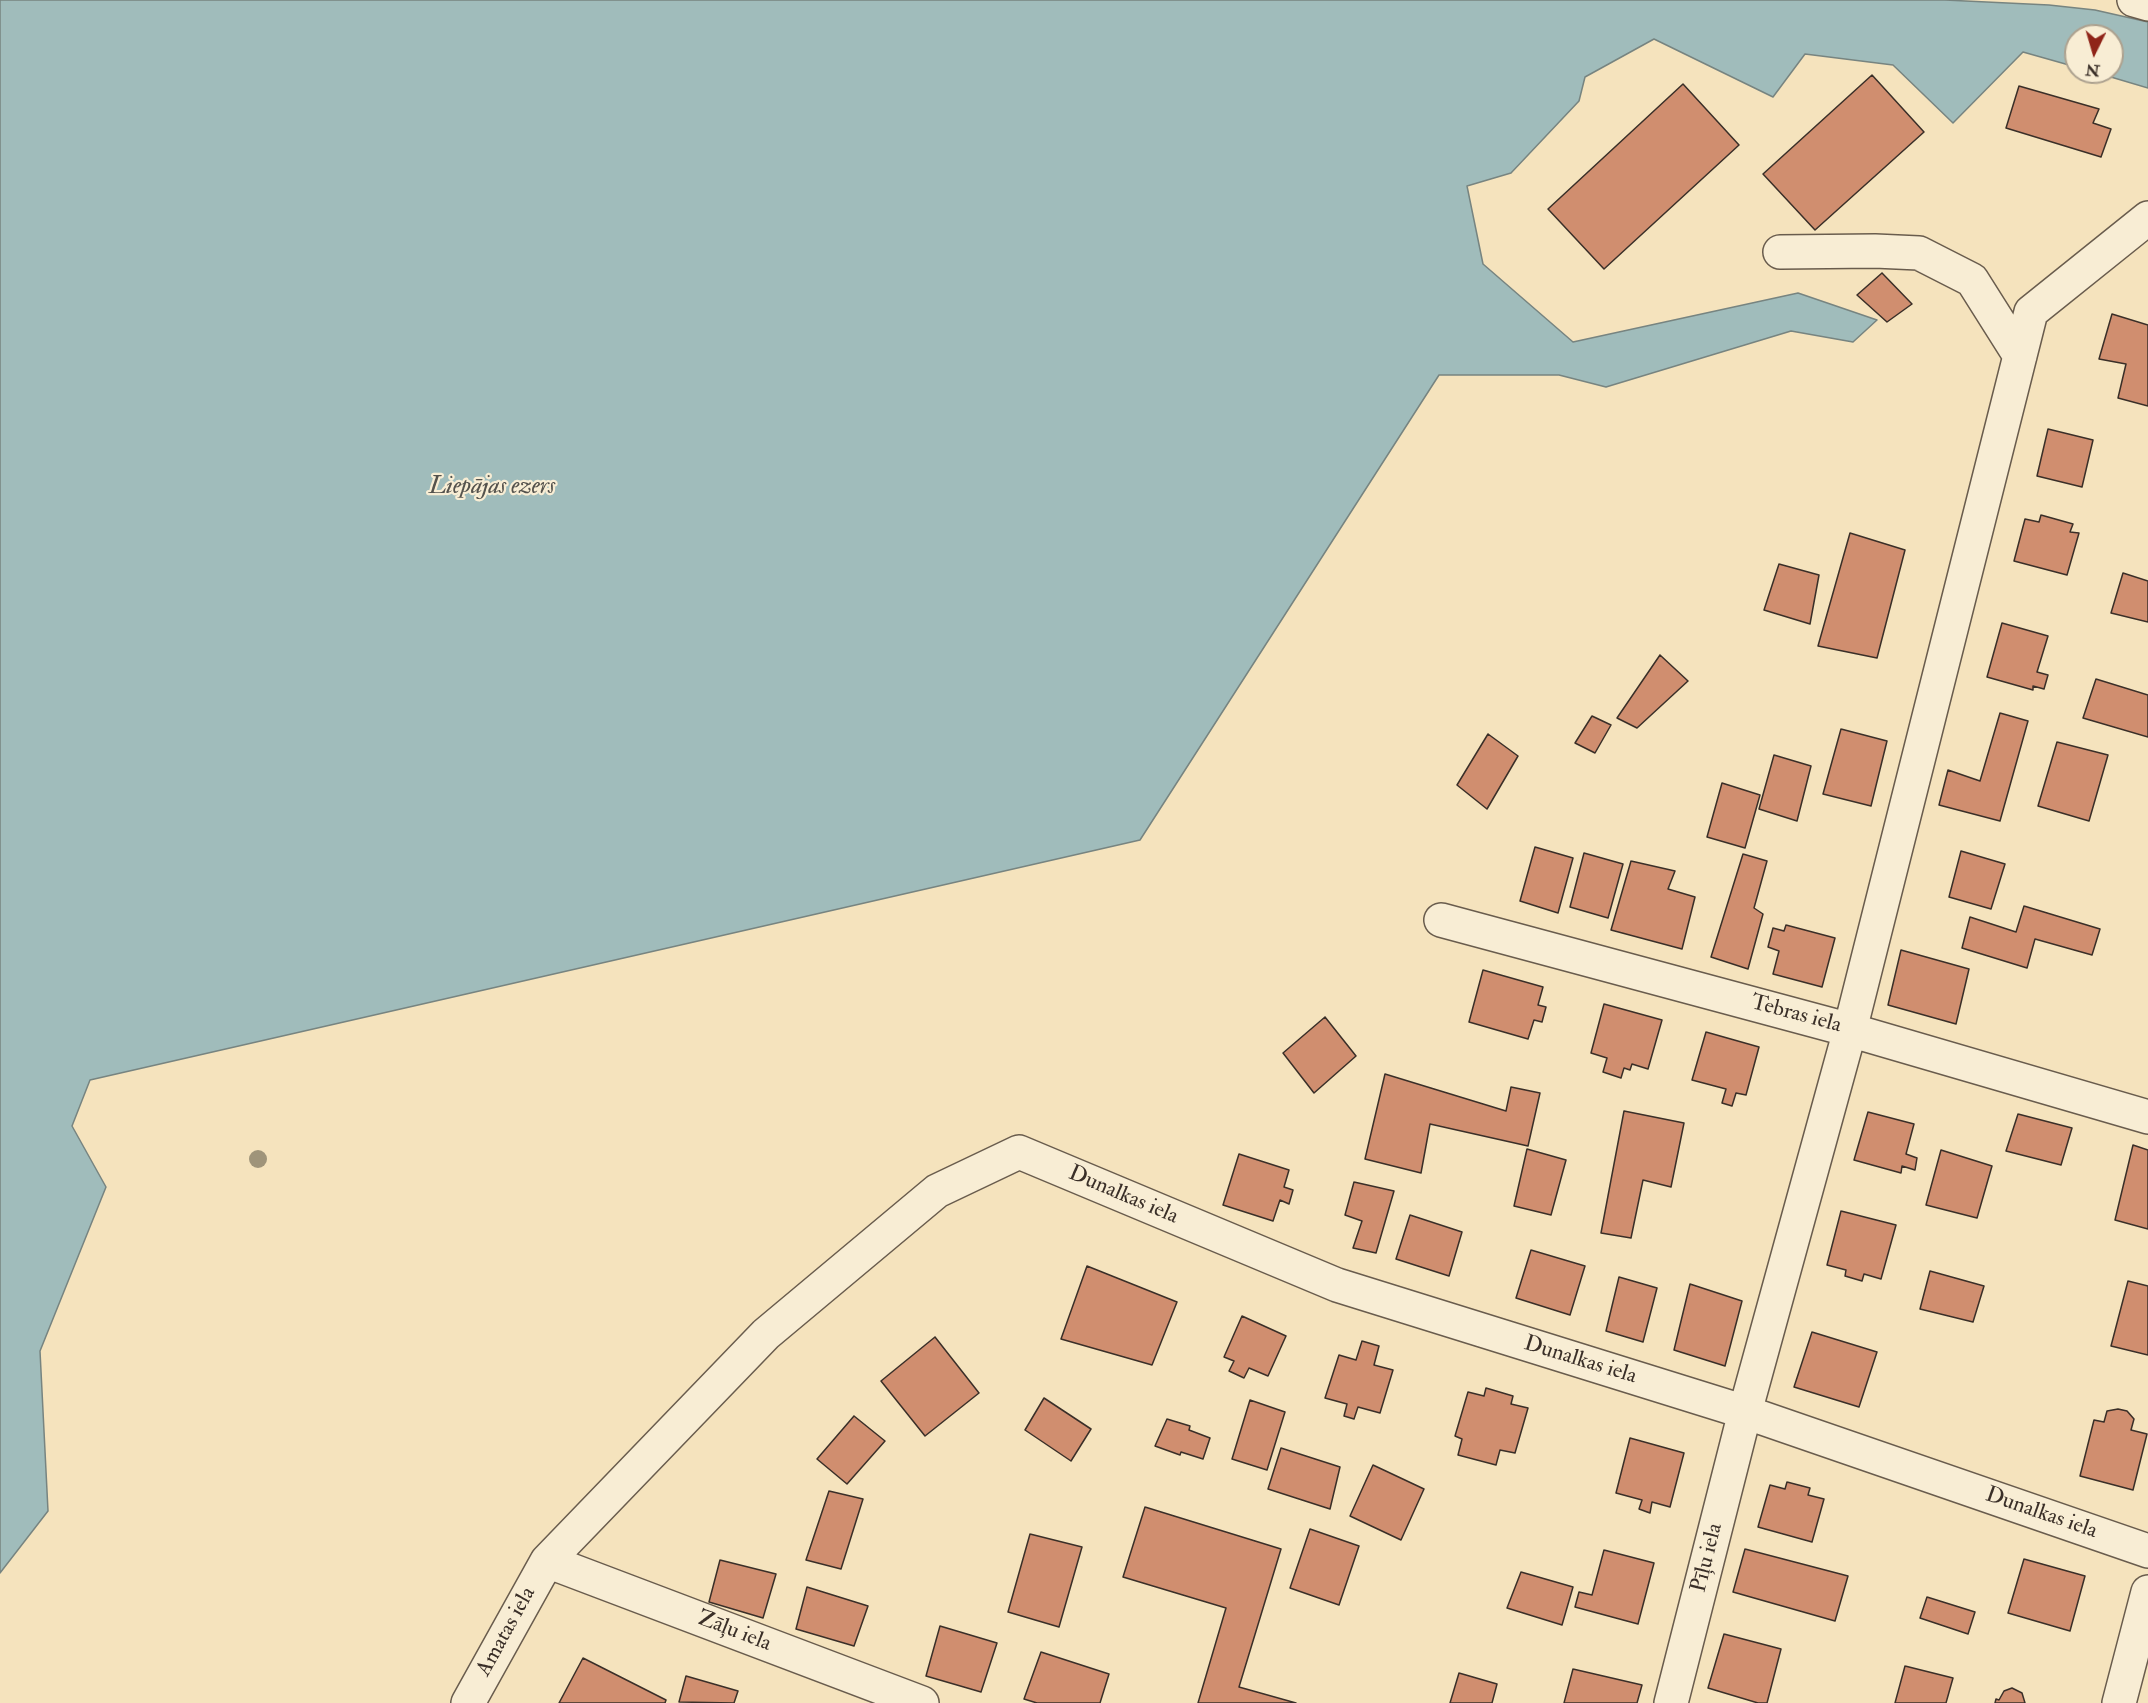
<!DOCTYPE html>
<meta charset="utf-8">
<style>
body{margin:0}
#map{position:relative;width:2148px;height:1703px;overflow:hidden;background:#f5e3bd;font-family:"IM FELL Double Pica",serif}
canvas{display:block}
.north{position:absolute;left:2064px;top:24px;width:60px;height:60px;box-sizing:border-box;background:#f8edd4;border:2px solid #aca18f;border-radius:50%;rotate:185deg;font-size:16px;font-weight:700;line-height:24px;text-align:center;color:#3a2f28}
.north::after{content:'';display:block;margin:auto;width:21px;height:27px;background:#8f2418;clip-path:polygon(50% 0,100% 100%,50% 72%,0 100%)}
</style>
<div id="map">
<canvas width="2148" height="1703"></canvas>
<div class="north">N</div>
</div>
<script>
const ctx = document.querySelector('canvas').getContext('2d');
ctx.lineJoin = 'round';
function fillPath(path, color) { ctx.fillStyle = color; ctx.fill(path, 'evenodd'); }
const toPath = rows => new Path2D(rows.map(r => 'M' + r).join(''));
function strokePath(path, color, width, dash) { ctx.strokeStyle = color; ctx.lineWidth = width; ctx.lineCap = dash ? 'butt' : 'round'; ctx.setLineDash(dash || []); ctx.stroke(path); }
function drawText(font, color, halo, rows, align = 'center') {
  ctx.font = font + ' "IM FELL Double Pica",serif'; ctx.lineWidth = 4.5; ctx.setLineDash([]); ctx.textBaseline = 'middle'; ctx.strokeStyle = halo; ctx.fillStyle = color; for (const [text, x, y, turn = 0] of rows) {
    ctx.save(); ctx.translate(x, y); ctx.rotate((+turn || 0) * Math.PI / 180); ctx.textAlign = isNaN(turn) ? turn : align; if (halo) ctx.strokeText(text, 0, 0); ctx.fillText(text, 0, 0); ctx.restore();
  }
}
const water = toPath([
 [0,0,1945,0,2049,5,2095,10,2148,22,2148,88,2094,72,2112,72,2112,36,2076,36,2076,67,2023,52,1953,123,1893,65,1805,54,1773,97,1654,39,1585,77,1579,101,1511,173,1467,186,1483,264,1573,342,1798,293,1877,320,1853,342,1791,331,1606,387,1559,375,1439,375,1140,840,90,1080,72,1126,106,1187,40,1351,48,1511,0,1573,0,0]
]);
const building = toPath([
 [1872,75,1924,132,1815,230,1763,174,1872,75],
 [1683,84,1739,145,1604,269,1548,209,1683,84],
 [2019,86,2099,109,2093,123,2111,129,2101,157,2006,128,2019,86],
 [1882,273,1912,304,1887,322,1857,295,1882,273],
 [2112,314,2148,325,2148,406,2118,398,2126,364,2099,359,2112,314],
 [2048,429,2093,440,2082,487,2037,476,2048,429],
 [2041,515,2073,524,2070,532,2079,533,2067,575,2014,561,2025,519,2039,522,2041,515],
 [1850,533,1905,550,1877,658,1818,646,1850,533],
 [1779,564,1819,575,1810,624,1764,610,1779,564],
 [2123,573,2148,581,2148,622,2111,613,2123,573],
 [2002,623,2048,636,2037,672,2048,675,2044,689,2033,686,2033,690,1987,677,2002,623],
 [1660,655,1688,681,1637,728,1617,718,1660,655],
 [2096,679,2148,695,2148,737,2083,718,2096,679],
 [2000,713,2028,721,2000,821,1939,805,1948,770,1980,781,2000,713],
 [1592,716,1611,725,1595,753,1575,743,1592,716],
 [1841,729,1887,741,1871,806,1823,794,1841,729],
 [1488,734,1518,756,1487,809,1457,785,1488,734],
 [2057,742,2108,755,2089,821,2038,806,2057,742],
 [1774,755,1811,766,1797,821,1759,809,1774,755],
 [1722,783,1760,795,1745,848,1707,837,1722,783],
 [1535,847,1573,858,1558,913,1520,901,1535,847],
 [1961,851,2005,864,1991,909,1949,897,1961,851],
 [1584,853,1623,864,1608,918,1570,907,1584,853],
 [1743,854,1767,861,1754,908,1763,914,1748,969,1711,957,1743,854],
 [1631,861,1675,871,1668,889,1695,897,1682,949,1611,930,1631,861],
 [2024,906,2100,929,2092,955,2035,939,2027,968,1962,948,1970,917,2016,932,2024,906],
 [1786,925,1835,938,1822,987,1773,974,1779,951,1768,947,1773,928,1784,931,1786,925],
 [1901,950,1969,969,1956,1024,1888,1005,1901,950],
 [1483,970,1543,987,1538,1005,1546,1007,1542,1022,1534,1020,1528,1039,1469,1022,1483,970],
 [1604,1004,1662,1020,1648,1069,1632,1064,1630,1070,1624,1068,1621,1078,1603,1072,1607,1058,1591,1053,1604,1004],
 [1325,1017,1356,1056,1314,1093,1283,1053,1325,1017],
 [1706,1032,1759,1047,1746,1095,1736,1093,1732,1106,1722,1103,1726,1089,1692,1080,1706,1032],
 [1385,1074,1506,1111,1511,1087,1540,1093,1528,1146,1430,1124,1421,1173,1365,1159,1385,1074],
 [1624,1111,1684,1123,1671,1187,1643,1180,1631,1238,1601,1233,1624,1111],
 [1868,1112,1914,1124,1906,1154,1917,1158,1915,1170,1902,1166,1901,1173,1854,1160,1868,1112],
 [2018,1114,2072,1128,2061,1165,2006,1151,2018,1114],
 [2133,1145,2148,1150,2148,1229,2115,1220,2133,1145],
 [1527,1149,1566,1160,1551,1215,1514,1206,1527,1149],
 [1941,1150,1992,1166,1977,1218,1926,1205,1941,1150],
 [1239,1154,1289,1170,1284,1187,1293,1190,1289,1204,1280,1200,1273,1221,1223,1205,1239,1154],
 [1354,1182,1394,1191,1376,1253,1353,1248,1362,1221,1345,1215,1354,1182],
 [1841,1211,1896,1225,1881,1279,1864,1274,1862,1281,1845,1276,1846,1270,1827,1265,1841,1211],
 [1410,1215,1462,1232,1449,1276,1396,1259,1410,1215],
 [1531,1250,1585,1266,1570,1315,1516,1298,1531,1250],
 [1087,1266,1177,1302,1152,1365,1061,1339,1087,1266],
 [1930,1271,1984,1286,1973,1322,1920,1309,1930,1271],
 [1619,1277,1657,1288,1643,1342,1606,1331,1619,1277],
 [2128,1281,2148,1286,2148,1355,2111,1346,2128,1281],
 [1690,1284,1742,1301,1725,1366,1674,1350,1690,1284],
 [1242,1316,1286,1336,1268,1376,1249,1368,1244,1378,1229,1371,1234,1361,1224,1357,1242,1316],
 [1812,1332,1877,1352,1859,1407,1794,1387,1812,1332],
 [935,1337,979,1393,925,1436,881,1381,935,1337],
 [1362,1341,1379,1346,1374,1365,1393,1370,1380,1413,1358,1407,1354,1419,1344,1416,1347,1404,1325,1398,1339,1355,1356,1360,1362,1341],
 [1486,1388,1513,1396,1511,1404,1528,1408,1515,1453,1500,1450,1496,1465,1458,1455,1462,1439,1455,1436,1468,1392,1484,1396,1486,1388],
 [1044,1398,1091,1429,1071,1461,1025,1430,1044,1398],
 [1250,1400,1285,1412,1267,1470,1232,1459,1250,1400],
 [2118,1409,2127,1411,2134,1419,2131,1430,2147,1434,2133,1490,2080,1476,2094,1420,2104,1422,2107,1411,2118,1409],
 [854,1416,885,1441,847,1484,817,1459,854,1416],
 [1167,1419,1190,1426,1189,1430,1210,1438,1203,1459,1181,1452,1180,1455,1155,1446,1167,1419],
 [1630,1438,1684,1453,1670,1507,1652,1502,1650,1513,1639,1509,1642,1500,1616,1493,1630,1438],
 [1281,1448,1340,1467,1330,1509,1268,1489,1281,1448],
 [1373,1465,1424,1489,1401,1540,1350,1516,1373,1465],
 [1787,1482,1810,1488,1808,1495,1824,1499,1812,1542,1758,1527,1770,1485,1785,1489,1787,1482],
 [829,1491,863,1499,841,1569,806,1560,829,1491],
 [1145,1507,1281,1549,1239,1687,1296,1703,1198,1703,1226,1608,1123,1577,1145,1507],
 [1310,1529,1359,1546,1339,1605,1290,1588,1310,1529],
 [1030,1534,1082,1547,1059,1627,1008,1612,1030,1534],
 [1745,1549,1848,1576,1835,1621,1733,1592,1745,1549],
 [1604,1550,1654,1563,1638,1624,1575,1607,1579,1592,1592,1595,1604,1550],
 [2024,1559,2085,1576,2070,1631,2008,1613,2024,1559],
 [720,1560,776,1574,763,1618,709,1602,720,1560],
 [1521,1572,1573,1587,1562,1625,1507,1608,1521,1572],
 [807,1587,868,1606,854,1646,796,1629,807,1587],
 [1927,1597,1975,1612,1968,1634,1920,1618,1927,1597],
 [940,1626,997,1643,981,1692,926,1676,940,1626],
 [1724,1634,1781,1649,1767,1703,1758,1703,1708,1688,1724,1634],
 [1041,1652,1109,1674,1100,1703,1037,1703,1024,1699,1041,1652],
 [583,1658,666,1700,665,1703,559,1703,583,1658],
 [1905,1666,1953,1678,1946,1703,1895,1703,1905,1666],
 [1573,1669,1642,1685,1637,1703,1564,1703,1573,1669],
 [1459,1673,1497,1684,1492,1703,1450,1703,1459,1673],
 [686,1676,738,1691,734,1703,679,1702,686,1676],
 [2012,1688,2022,1693,2025,1703,1995,1703,1996,1699,1999,1700,2004,1691,2012,1688]
]);
const minor = toPath([
 [2134,0,2148,4],
 [1780,252,1875,251,1919,253,1972,280,2020,356],
 [1441,920,1850,1030,2148,1117],
 [547,1561,922,1703],
 [468,1703,547,1561,766,1334,937,1191,1019,1152,1337,1285,1745,1412,2148,1551],
 [1671,1703,1745,1412,1850,1030,2031,312,2148,218],
 [2119,1703,2148,1592]
]);
const trees = [
 [258,1159]
];
const streetNames = [
 ["Tebras iela",1796,1015,15],
 ["Dunalkas iela",1123,1196,23],
 ["Dunalkas iela",1580,1361,17],
 ["Dunalkas iela",2041,1514,19],
 ["Pīļu iela",1708,1558,-76],
 ["Amatas iela",507,1632,-61],
 ["Zāļu iela",734,1632,21]
];
const waterNames = [
 ["Liepājas ezers",492,488]
];
fillPath(water, '#a0bcbb');
strokePath(water, '#778480', 1.5);
fillPath(building, '#d08e6f');
strokePath(building, '#3a2f28', 1.5);
strokePath(minor, '#695c4d', 36);
strokePath(minor, '#f8edd4', 33);
ctx.fillStyle = '#9f947a';
for (const [x, y] of trees) { ctx.beginPath(); ctx.arc(x, y, 9, 0, 2 * Math.PI); ctx.fill(); }
drawText('22px', '#3a2f28', '#f8edd4', streetNames);
drawText('italic 24px', '#54524d', '#f8edd4', waterNames);
</script>
